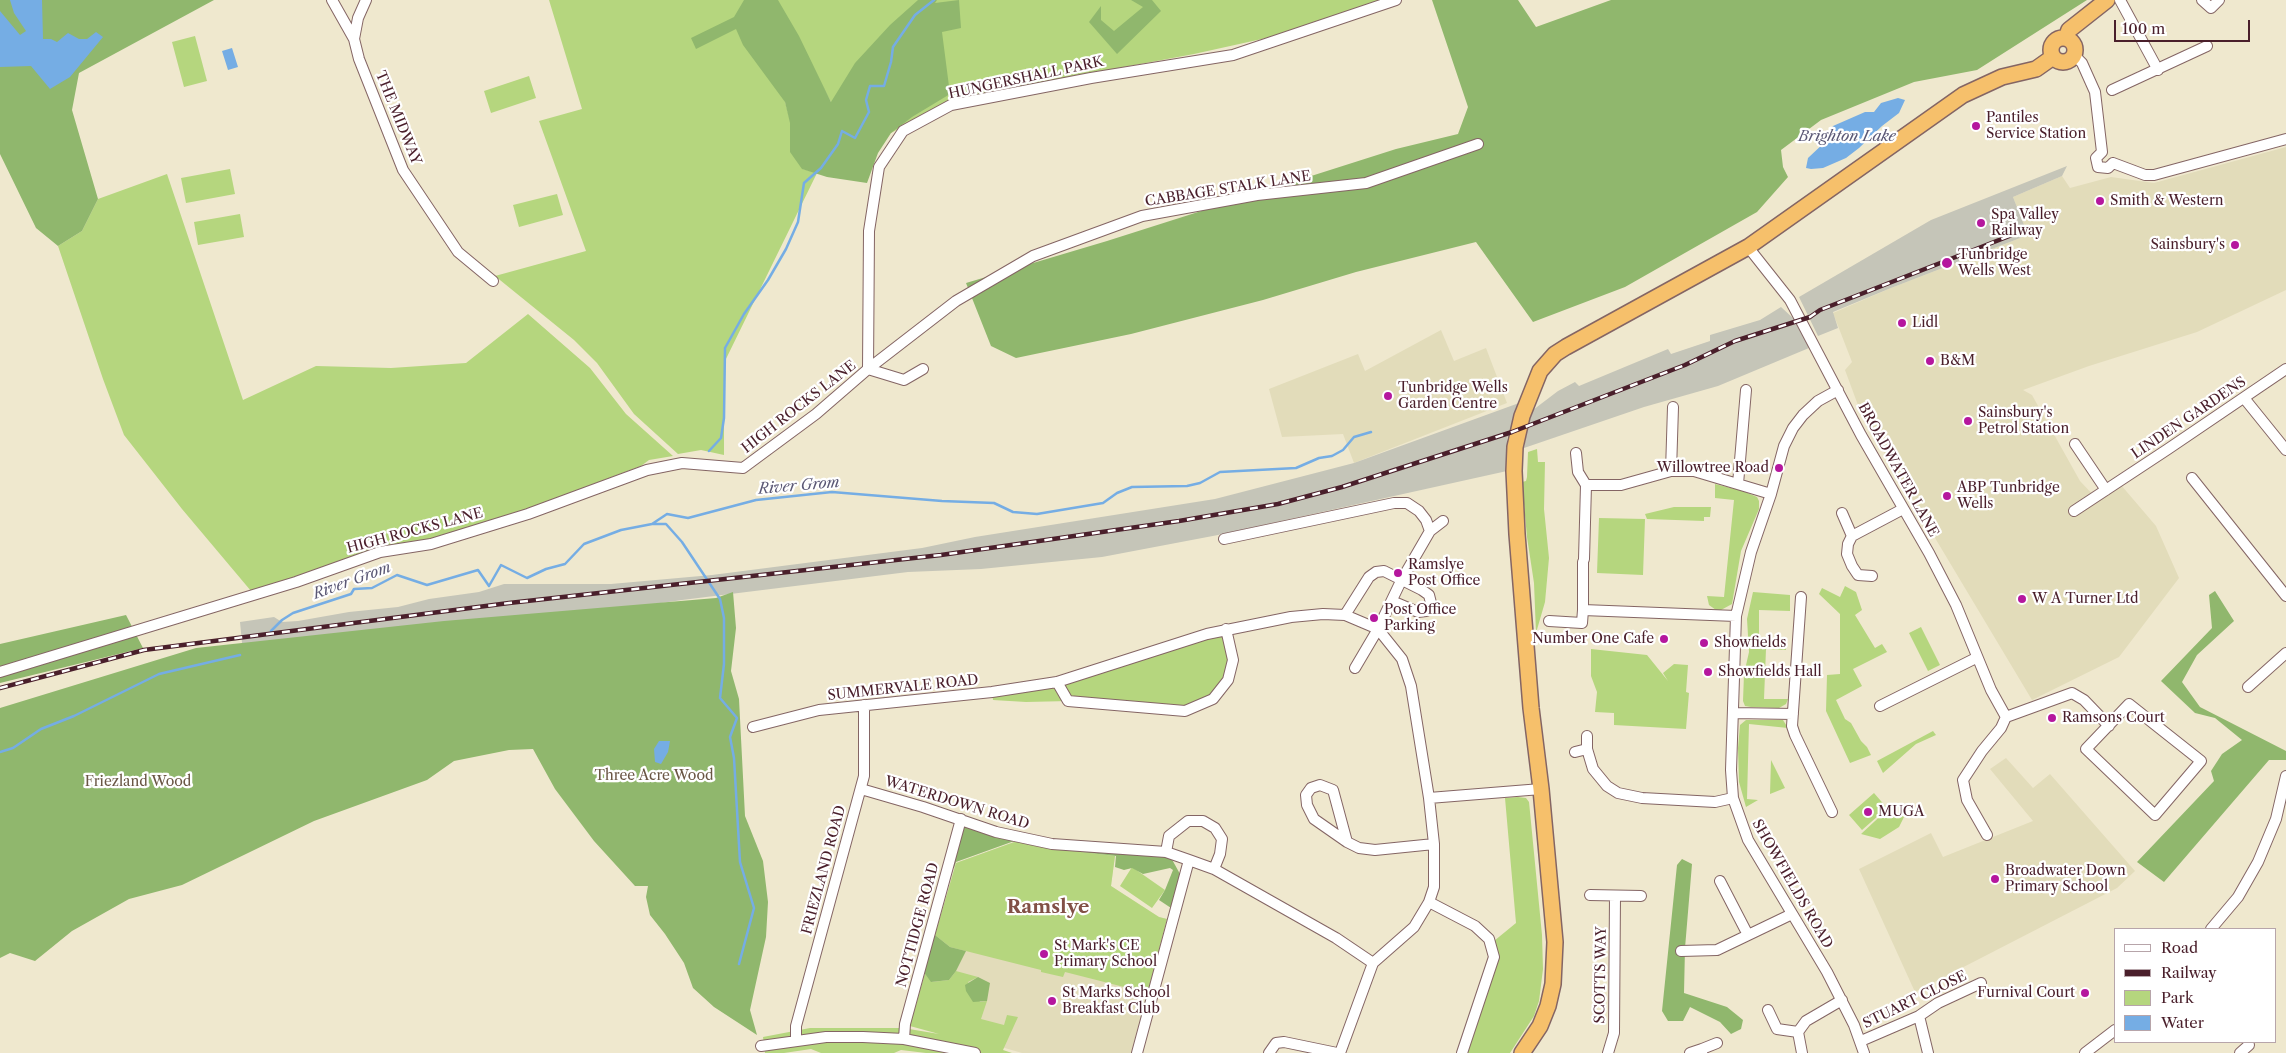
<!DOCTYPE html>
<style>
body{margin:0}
#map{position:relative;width:2286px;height:1053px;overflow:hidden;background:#efe8ce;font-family:"Libre Caslon Text",serif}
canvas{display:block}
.legend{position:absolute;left:2114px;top:928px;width:162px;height:115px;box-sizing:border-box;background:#fff;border:1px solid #b7a5aa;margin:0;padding:6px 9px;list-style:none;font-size:15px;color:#4a1f2b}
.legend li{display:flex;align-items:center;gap:10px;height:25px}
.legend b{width:25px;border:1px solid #b7a5aa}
.scale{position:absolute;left:2114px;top:20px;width:136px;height:22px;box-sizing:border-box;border:2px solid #4a1f2b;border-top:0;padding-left:6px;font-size:15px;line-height:18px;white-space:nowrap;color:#4a1f2b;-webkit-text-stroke:4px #fff;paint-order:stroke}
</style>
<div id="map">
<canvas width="2286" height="1053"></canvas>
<ul class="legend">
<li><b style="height:6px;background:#fff"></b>Road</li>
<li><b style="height:6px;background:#4a1f2b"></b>Railway</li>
<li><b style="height:14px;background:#b5d67e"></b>Park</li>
<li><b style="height:14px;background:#75ade4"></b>Water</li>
</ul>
<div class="scale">100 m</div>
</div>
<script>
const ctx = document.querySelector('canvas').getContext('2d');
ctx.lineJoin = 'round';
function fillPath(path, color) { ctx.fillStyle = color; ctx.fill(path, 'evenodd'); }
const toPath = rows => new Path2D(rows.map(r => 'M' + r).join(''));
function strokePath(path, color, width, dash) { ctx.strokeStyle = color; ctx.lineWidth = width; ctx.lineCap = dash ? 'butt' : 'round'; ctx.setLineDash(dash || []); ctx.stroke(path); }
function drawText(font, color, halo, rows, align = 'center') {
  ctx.font = font + ' "Libre Caslon Text",serif'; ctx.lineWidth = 4.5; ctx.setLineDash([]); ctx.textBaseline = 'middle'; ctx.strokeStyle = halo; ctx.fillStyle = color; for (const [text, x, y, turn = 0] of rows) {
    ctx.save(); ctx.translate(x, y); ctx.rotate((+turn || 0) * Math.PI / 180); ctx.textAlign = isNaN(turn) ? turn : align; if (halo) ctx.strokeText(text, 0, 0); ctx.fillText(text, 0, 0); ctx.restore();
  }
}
const built = toPath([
 [2286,147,2286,290,2197,332,2089,366,2023,390,2032,395,2080,481,2098,500,2121,485,2156,526,2179,578,2119,657,2032,700,1862,416,1845,370,1852,362,1833,313,1891,288,2028,235,2013,197,2062,176,2070,188,2111,177,2154,183],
 [1441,330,1454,361,1486,348,1507,403,1354,463,1343,434,1282,437,1269,389,1358,354,1365,371],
 [2006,758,2033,788,2050,774,2135,871,2117,888,1915,992,1859,869,1931,833,1943,857,2033,821,1990,769],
 [1017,841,1056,849,1115,856,1111,886,1159,917,1167,919,1131,1053,1022,1053,953,1033,910,1026,956,863]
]);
const industrial = toPath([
 [2067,166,2062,176,2013,197,2028,235,1891,288,1833,312,1838,328,1818,336,1799,297,1931,220],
 [1781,307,1794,319,1809,348,1718,386,1644,407,1524,448,1529,421,1533,410,1558,391,1575,382,1579,386,1668,349,1671,354,1710,341,1710,335,1760,320],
 [1519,403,1512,432,1507,438,1507,471,1218,535,1102,557,981,569,908,572,682,600,599,612,243,653,240,622,274,617,282,622,298,621,349,612,398,607,429,599,479,592,504,584,611,584,712,575,922,548,975,537,1215,499,1354,463]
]);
const green = toPath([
 [549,0,758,0,803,169,817,173,724,363,724,455,701,450,678,454,634,414,597,363,574,340,495,276,586,251,539,121,582,109],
 [777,0,1381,0,1280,35,1194,54,953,99,891,133,831,102],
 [195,36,207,81,184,87,172,42],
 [529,76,536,98,491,113,484,91],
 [230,169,235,194,186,203,181,178],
 [167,174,243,400,316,366,391,368,466,363,528,314,590,368,626,414,673,456,649,460,641,466,527,509,431,539,387,546,251,591,182,509,124,435,103,379,58,246,82,231,98,199],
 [557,194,563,215,519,227,513,205],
 [240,214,244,237,198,245,194,222],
 [1537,449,1538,462,1545,462,1544,509,1549,558,1545,602,1536,633,1534,583,1527,537,1522,482,1526,481,1527,477,1528,452],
 [1715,484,1743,491,1757,497,1759,501,1759,509,1741,551,1732,604,1721,610,1716,610,1709,605,1707,596,1724,597,1734,500,1715,498],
 [1674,507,1711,507,1710,517,1704,517,1704,521,1647,519,1645,514],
 [1599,518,1645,519,1643,575,1597,573],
 [1845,586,1856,592,1862,610,1855,615,1875,648,1882,644,1887,652,1853,669,1862,686,1836,700,1845,719,1851,723,1861,741,1867,747,1871,755,1850,763,1826,711,1827,675,1840,674,1840,614,1819,594,1822,588,1840,597],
 [1753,592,1790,595,1790,611,1759,610,1759,639,1786,639,1786,650,1766,649,1764,699,1788,699,1786,704,1779,708,1751,707,1745,706,1743,701,1744,674,1749,652,1747,619],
 [1921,627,1940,665,1928,671,1909,633],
 [1225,630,1232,659,1227,680,1212,698,1185,710,1069,701,1026,702,993,700,992,693,1018,690],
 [1591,649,1647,655,1668,681,1663,673,1674,664,1688,665,1686,692,1689,693,1686,729,1614,725,1614,713,1595,712,1597,692,1591,676],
 [1746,720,1783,720,1788,728,1749,724,1747,799,1758,800,1746,807,1739,782,1738,748,1740,725],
 [1933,731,1936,735,1916,744,1883,773,1877,761],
 [1771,760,1785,788,1770,794],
 [1874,793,1887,808,1862,830,1849,815],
 [1518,797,1526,798,1529,802,1530,812,1542,935,1543,969,1539,1001,1534,1016,1510,1053,1463,1053,1494,941,1516,923,1505,798],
 [1889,808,1904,817,1899,827,1880,839,1861,834],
 [1017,841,1056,849,1115,856,1111,886,1159,917,1167,919,1148,991,1124,987,1065,972,1063,977,1041,972,1041,970,950,947,935,935,956,863],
 [1132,867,1165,890,1152,908,1120,886],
 [956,971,978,977,968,982,980,1002,987,1001,981,1019,1004,1025,1007,1015,1018,1017,1003,1050,1012,1053,926,1053,901,1050,894,1053,821,1053,811,1049,784,1053,765,1053,763,1037,810,1028,903,1028,939,1034,910,1026,925,973,932,982,949,980]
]);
const forest = toPath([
 [0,0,214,0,79,73,72,110,98,199,82,231,58,246,36,228,0,154],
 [744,0,778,0,799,36,831,102,855,63,890,25,918,0,937,0,935,3,959,0,961,28,942,32,950,94,912,117,891,133,878,153,867,183,827,177,802,169,790,152,790,123,785,102,743,45,736,29,696,49,691,38,734,17],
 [1131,0,1152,0,1161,11,1117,54,1089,22,1101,6,1101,20,1114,31,1143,7],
 [1432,0,1518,0,1536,27,1611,0,2087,0,1977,70,1914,82,1821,120,1781,150,1783,167,1788,177,1757,212,1625,287,1533,322,1476,242,1356,272,1263,300,1131,334,1016,358,991,346,966,283,1107,241,1396,149,1458,134,1468,107],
 [2215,591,2234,621,2197,655,2182,682,2200,707,2286,751,2286,760,2269,760,2164,882,2137,862,2214,781,2211,771,2222,754,2242,740,2215,718,2195,713,2161,681,2212,628,2209,595],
 [733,592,736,628,731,671,739,699,745,816,763,861,768,902,766,937,750,1010,757,1035,714,1007,693,988,684,963,665,934,650,915,646,897,648,886,635,886,594,841,555,789,533,749,509,750,454,761,427,780,314,821,182,885,129,899,72,931,35,961,10,953,0,958,0,708,196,648,444,621,716,598],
 [126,615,143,648,0,683,0,644],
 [961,820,996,833,1169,854,1180,874,1174,902,1171,908,1159,900,1165,890,1173,870,1170,868,1143,874,1132,868,1124,870,1115,867,1116,856,1055,849,1017,840,956,862,954,868,949,867],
 [1682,859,1692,864,1685,948,1684,993,1727,1007,1743,1020,1741,1029,1731,1034,1720,1022,1690,1007,1683,1021,1668,1021,1662,1011,1677,865],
 [930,935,935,935,950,947,966,951,956,971,949,980,931,982,921,968],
 [978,977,990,983,987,1001,973,1002,966,991,965,985]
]);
const water = toPath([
 [10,0,42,0,43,39,51,39,57,42,68,33,79,39,87,39,96,32,103,37,70,77,50,89,31,66,0,67,0,11,20,35,26,31,14,13],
 [232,48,238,67,228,70,222,51],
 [1898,98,1905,100,1899,113,1882,126,1859,148,1846,158,1823,168,1811,169,1806,168,1808,158,1825,142,1833,126,1865,112,1874,112,1881,103],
 [659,741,670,741,668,752,661,764,655,762,654,749]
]);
const stream = toPath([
 [709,451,721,438,724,418,725,348,744,314,768,280,786,249,798,222,804,183,821,168,838,144,842,131,855,138,869,112,866,100,870,86,884,86,891,62,893,47,915,15,934,0],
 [653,524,666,524,682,542,720,599,724,618,724,664,720,698,737,718,730,737,734,758,740,862,754,908,739,964],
 [271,631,282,620,293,613,351,594,354,589,372,588,397,575,427,585,478,570,489,586,501,565,527,578,546,569,565,564,584,544,621,530,652,524,667,514,688,518,756,500,832,492,942,501,994,503,1013,512,1037,514,1103,503,1117,493,1132,487,1187,486,1200,483,1220,472,1296,468,1319,458,1332,456,1343,450,1354,437,1371,432],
 [0,752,13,748,41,729,74,716,159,674,240,655]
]);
const minor = toPath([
 [332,0,354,39,359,59,403,170,458,252,493,281],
 [2120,0,2158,70],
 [2202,0,2211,8,2219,0],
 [354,39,358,18,366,0],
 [2074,55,2082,63,2095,92,2102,152],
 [2112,90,2207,46],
 [2102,152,2096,158,2098,167,2108,168,2113,163],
 [2113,163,2145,175,2154,175,2286,139],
 [1748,247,1790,300,1861,435,1929,553,1956,605,1991,690,2006,717],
 [868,369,869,231,879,167,903,131,951,105,1091,78,1233,55,1396,0],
 [868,369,904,380,923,369],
 [1838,390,1818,401,1803,415,1793,428,1784,446,1771,494,1751,552,1736,616,1731,770,1733,798,1748,840,1827,972,1854,1025,1864,1053],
 [2244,398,2286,450],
 [2075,444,2106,490],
 [1576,453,1578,472,1586,485],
 [1671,471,1673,407],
 [2192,478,2286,596],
 [1738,484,1746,390],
 [2074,511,2168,449,2286,369],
 [1842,513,1852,536],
 [1224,539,1394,503,1407,503,1419,511,1426,520,1430,531],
 [1584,559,1586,485,1621,485,1671,471,1694,471,1771,494],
 [1583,562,1583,610,1736,616],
 [1872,576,1858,575,1852,566,1847,554,1848,544,1852,536,1903,509],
 [1801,597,1792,726,1795,735,1832,812],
 [1345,615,1369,577,1376,572,1384,571,1422,590,1429,595,1431,603,1426,611,1418,612,1392,601],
 [1549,621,1582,623,1583,610],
 [1355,668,1378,629,1401,581,1430,531,1443,521],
 [0,672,296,582,380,552,431,544,528,514,647,470,682,463,743,468,816,414,868,369,956,301,1033,256,1142,216,1257,195,1366,183,1478,144],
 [1057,682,1068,701,1185,711,1213,699,1228,680,1233,660,1226,629],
 [2248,687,2286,653],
 [2129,704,2201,761,2155,815,2086,749,2129,704],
 [1880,706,1976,658],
 [1734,713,1793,714],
 [2006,717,2072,693,2084,700,2109,726],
 [753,727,819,710,992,692,1057,682,1207,634,1291,617,1323,614,1345,615,1378,629,1402,659,1411,686,1429,798,1434,844,1434,887,1429,902,1414,927,1373,963,1340,1053],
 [1587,736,1587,749,1593,769,1607,786,1618,793,1642,798,1715,802,1733,798],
 [1575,752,1587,749],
 [861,789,923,807,996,832,1052,844,1166,852,1189,860,1214,869,1336,938,1373,963],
 [1429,798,1541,789],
 [1987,835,1967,800,1963,780,1982,751,2001,728,2006,717],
 [1347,842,1333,790,1320,785,1311,788,1306,795,1307,805,1314,819,1347,842,1359,848,1375,850,1434,844],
 [1166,852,1169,836,1188,821,1203,821,1215,828,1222,839,1220,854,1214,869],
 [1720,881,1748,935],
 [1590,895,1641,896],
 [1429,902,1475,926,1489,939,1494,957,1462,1053],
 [2211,929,2238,897,2258,862,2276,819,2286,776],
 [1681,951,1717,950,1792,914],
 [1768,1010,1777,1029,1798,1032],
 [1919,1016,1928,1053],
 [904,1039,905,1024,961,819],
 [796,1041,796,1026,864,776,864,705],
 [1861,1041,1919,1016,1938,1003,1981,983],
 [761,1046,826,1037,863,1037,904,1039,975,1053],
 [1702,1049,1717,1043],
 [1137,1053,1189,860],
 [1269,1053,1276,1043,1284,1042,1337,1053],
 [1608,1053,1614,1033,1615,896],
 [1690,1053,1702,1049,1702,1053],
 [1802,1053,1798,1032,1806,1021,1842,1000],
 [2085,1053,2115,1030],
 [2240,1053,2249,1045]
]);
const highway = toPath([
 '2051 50a12 12 0 1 1 24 0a12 12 0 1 1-24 0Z',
 [2066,38,2069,30,2107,0],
 [1522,1053,1540,1026,1548,1006,1553,984,1555,942,1541,789,1531,708,1517,534,1514,471,1515,447,1522,416,1540,371,1555,354,1566,347,1748,247,1963,95,2002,77,2036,69,2053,57]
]);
const rail = toPath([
 [0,688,144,650,509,603,941,555,1179,521,1278,504,1342,487,1512,432,1685,365,1735,341,1810,317,1820,310,2017,233]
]);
const markers = [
 [1976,126,5,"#b5179e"],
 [2100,201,5,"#b5179e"],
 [1981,223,5,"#b5179e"],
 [2235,245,5,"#b5179e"],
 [1947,263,6,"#b5179e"],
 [1902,323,5,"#b5179e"],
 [1930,361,5,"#b5179e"],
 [1388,396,5,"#b5179e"],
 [1968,421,5,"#b5179e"],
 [1779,468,5,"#b5179e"],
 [1947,496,5,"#b5179e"],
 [1398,573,5,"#b5179e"],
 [2022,599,5,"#b5179e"],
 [1374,618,5,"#b5179e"],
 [1664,639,5,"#b5179e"],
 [1704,643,5,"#b5179e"],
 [1708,672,5,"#b5179e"],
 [2052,718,5,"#b5179e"],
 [1868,812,5,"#b5179e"],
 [1995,879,5,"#b5179e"],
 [1044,954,5,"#b5179e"],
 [2085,993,5,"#b5179e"],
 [1052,1001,5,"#b5179e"]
];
const streetNames = [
 ["HUNGERSHALL PARK",1026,78,-12],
 ["THE MIDWAY",398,118,68],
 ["CABBAGE STALK LANE",1228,189,-9],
 ["HIGH ROCKS LANE",799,407,-38],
 ["LINDEN GARDENS",2189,418,-34],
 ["BROADWATER LANE",1898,470,61],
 ["HIGH ROCKS LANE",415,531,-15],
 ["SUMMERVALE ROAD",903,688,-6],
 ["WATERDOWN ROAD",957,803,17],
 ["FRIEZLAND ROAD",824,870,-75],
 ["SHOWFIELDS ROAD",1792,884,60],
 ["NOTTIDGE ROAD",918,925,-75],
 ["SCOTTS WAY",1601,975,-89],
 ["STUART CLOSE",1915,1000,-26]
];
const poiNames = [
 ["Pantiles",1986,118],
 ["Service Station",1986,134],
 ["Smith & Western",2110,201],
 ["Spa Valley",1991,215],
 ["Railway",1991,231],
 ["Sainsbury's",2225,245,"right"],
 ["Tunbridge",1958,255],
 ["Wells West",1958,271],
 ["Lidl",1912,323],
 ["B&M",1940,361],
 ["Tunbridge Wells",1398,388],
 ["Garden Centre",1398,404],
 ["Sainsbury's",1978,413],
 ["Petrol Station",1978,429],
 ["Willowtree Road",1769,468,"right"],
 ["ABP Tunbridge",1957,488],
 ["Wells",1957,504],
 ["Ramslye",1408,565],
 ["Post Office",1408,581],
 ["W A Turner Ltd",2032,599],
 ["Post Office",1384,610],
 ["Parking",1384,626],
 ["Number One Cafe",1654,639,"right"],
 ["Showfields",1714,643],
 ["Showfields Hall",1718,672],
 ["Ramsons Court",2062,718],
 ["MUGA",1878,812],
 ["Broadwater Down",2005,871],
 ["Primary School",2005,887],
 ["St Mark's CE",1054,946],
 ["Primary School",1054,962],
 ["St Marks School",1062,993],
 ["Breakfast Club",1062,1009],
 ["Furnival Court",2075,993,"right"]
];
const parkNames = [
 ["Three Acre Wood",654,776],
 ["Friezland Wood",138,782]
];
const waterNames = [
 ["Brighton Lake",1847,137],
 ["River Grom",799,486,-5],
 ["River Grom",352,581,-20]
];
const districtNames = [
 ["Ramslye",1048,908]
];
fillPath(built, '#e2dcba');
fillPath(industrial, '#c5c5b8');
fillPath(green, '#b5d67e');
fillPath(forest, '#90b76d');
fillPath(water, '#75ade4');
strokePath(stream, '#75ade4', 2.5);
strokePath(minor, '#846564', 12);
strokePath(highway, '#846564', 18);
strokePath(minor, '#fff', 10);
strokePath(highway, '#f6c06b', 15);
strokePath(rail, '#4a1f2b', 4.5);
strokePath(rail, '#fff', 2.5, [8]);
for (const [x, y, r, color] of markers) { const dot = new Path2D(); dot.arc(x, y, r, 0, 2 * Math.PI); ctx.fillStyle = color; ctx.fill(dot); strokePath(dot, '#fff', 2); }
drawText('14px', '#4a1f2b', '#fff', streetNames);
drawText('14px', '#4a1f2b', '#fff', poiNames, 'left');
drawText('14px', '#6a5644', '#fff', parkNames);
drawText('italic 15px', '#5b5875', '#fff', waterNames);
drawText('bold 19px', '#825046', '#fff', districtNames);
</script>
